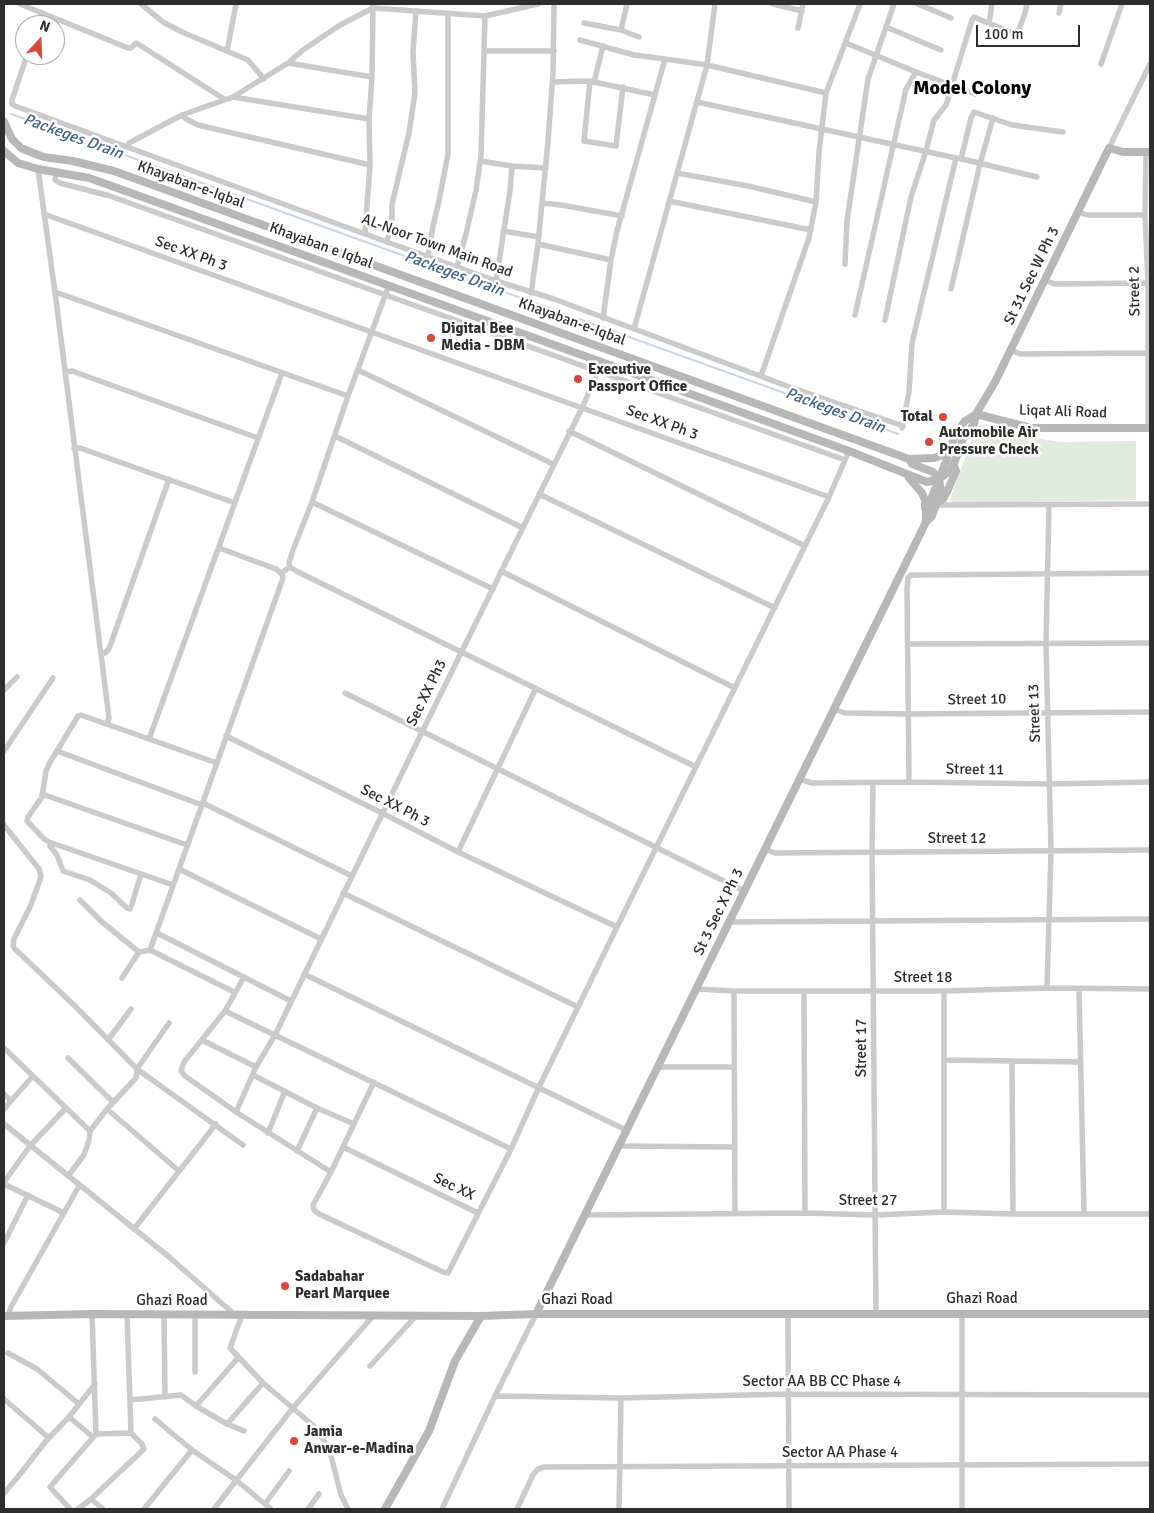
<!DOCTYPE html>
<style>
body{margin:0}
#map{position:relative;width:1154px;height:1513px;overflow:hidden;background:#fff;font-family:Signika,sans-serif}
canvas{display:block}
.frame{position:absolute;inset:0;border:5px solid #2d2d2d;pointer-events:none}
.north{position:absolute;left:15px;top:15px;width:50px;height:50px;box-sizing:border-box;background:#fff;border:1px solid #ababab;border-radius:50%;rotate:20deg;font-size:14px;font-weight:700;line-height:20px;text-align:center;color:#2d2d2d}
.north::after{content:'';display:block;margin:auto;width:18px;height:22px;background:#d9473a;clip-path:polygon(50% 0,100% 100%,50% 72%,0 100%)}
.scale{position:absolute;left:976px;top:25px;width:104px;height:22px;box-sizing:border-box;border:2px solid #2d2d2d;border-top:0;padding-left:6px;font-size:15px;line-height:18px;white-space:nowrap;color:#2d2d2d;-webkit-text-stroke:4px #fff;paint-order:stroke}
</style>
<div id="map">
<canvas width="1154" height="1513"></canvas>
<div class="frame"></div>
<div class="north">N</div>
<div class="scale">100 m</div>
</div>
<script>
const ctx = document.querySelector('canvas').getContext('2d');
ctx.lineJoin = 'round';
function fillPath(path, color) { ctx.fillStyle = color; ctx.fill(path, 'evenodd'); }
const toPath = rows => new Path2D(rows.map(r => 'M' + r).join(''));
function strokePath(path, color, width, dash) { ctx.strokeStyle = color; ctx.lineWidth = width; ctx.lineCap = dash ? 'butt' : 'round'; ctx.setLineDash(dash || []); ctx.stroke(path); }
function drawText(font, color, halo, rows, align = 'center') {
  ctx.font = font + ' Signika,sans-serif'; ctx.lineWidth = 5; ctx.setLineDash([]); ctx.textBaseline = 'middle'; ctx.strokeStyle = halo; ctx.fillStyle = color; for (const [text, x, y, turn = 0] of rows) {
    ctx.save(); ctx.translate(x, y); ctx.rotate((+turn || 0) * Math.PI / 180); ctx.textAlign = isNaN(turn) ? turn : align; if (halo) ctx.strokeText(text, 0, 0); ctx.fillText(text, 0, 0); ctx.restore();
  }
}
const green = toPath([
 [980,425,988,425,1028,437,1060,442,1136,441,1136,500,952,503,950,499,951,496,976,429]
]);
const stream = toPath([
 [11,114,898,434]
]);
const street = toPath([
 [20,4,128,48,131,48,136,43,138,44,224,99],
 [141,4,163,22,182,32,248,60,264,79],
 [773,4,802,11],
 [918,4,951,18],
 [1059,13,1061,4],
 [584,23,621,30,639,37],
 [989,23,992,4],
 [38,25,42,13],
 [886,27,941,50],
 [798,28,803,4],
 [621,30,627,4],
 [1018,32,1025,13,1027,4],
 [580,40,634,55,665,59],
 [846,43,916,72,975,94],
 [227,51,236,4],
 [484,51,554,51],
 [27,55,12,100,12,104,15,106,387,242,496,281,554,299,787,386,903,426],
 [288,63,372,77],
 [1101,64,1122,4],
 [590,81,584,141,616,146,623,87],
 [553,82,584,81,594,82,655,95],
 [594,82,603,46],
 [233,97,369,119],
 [697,102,956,158,912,343,909,392,902,428],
 [182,115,186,119,198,125,370,165],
 [128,147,129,143,182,115,233,97,288,63,303,50,340,25,373,8,485,16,538,4],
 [1109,148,1150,64],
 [1146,152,1145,215,1148,283,1148,428],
 [958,158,1037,177],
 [961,159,971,118,974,112,1012,125,1063,132],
 [480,161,512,166,546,168],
 [38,169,55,292,101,654,109,718,107,723],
 [56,172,55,180,60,183,110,196,845,460],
 [677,173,748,186,816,202],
 [669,201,811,230],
 [542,203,561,205,622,216],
 [1078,212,1087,215,1145,215],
 [44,214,829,497],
 [503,231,539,237],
 [365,233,370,165,369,119,372,77,373,4],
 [387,242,392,218,392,204,409,133,415,93,413,52,416,11],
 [538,244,611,260],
 [428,256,433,226,439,201,448,154,448,13],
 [845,264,847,221,868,79,894,4],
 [457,267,466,234,476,190,481,156,485,16],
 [1044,280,1055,284,1149,283],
 [496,281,510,191,512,166],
 [951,289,980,164,993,118],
 [55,292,348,396],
 [531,293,538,244,548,141,553,73,554,4],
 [855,315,906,89,916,72],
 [603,318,611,260,617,231,665,59,707,65,826,93],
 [885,320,911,197,926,151,934,120,946,105,972,20,974,17,976,18,1010,32],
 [634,329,707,65,715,4],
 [1011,350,1020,354,1150,353],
 [358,370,553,464],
 [65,372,72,371,258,438],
 [761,376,809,238,816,202,819,152,826,93,860,4],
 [569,431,805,546],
 [335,436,523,528],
 [74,448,80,448,235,503],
 [539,494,775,608],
 [312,502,493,589],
 [936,505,1150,504],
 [219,548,276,569,281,573],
 [290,567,296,571,696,767],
 [501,571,735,688],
 [908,578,911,575,918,575,1150,573],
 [908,578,907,589,909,782],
 [908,644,1150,643],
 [101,654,105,653,109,649,169,479],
 [4,690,17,677],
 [345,693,744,891],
 [834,709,845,713,908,714,1150,712],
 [226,736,382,813,458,852,617,927],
 [149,739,282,373],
 [4,751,53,678],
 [57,751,202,805],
 [799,779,812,783,909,782,1050,784,1150,782],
 [873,783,872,851,876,1313],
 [42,794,187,845],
 [203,803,352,876],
 [4,825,39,869,41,877,30,907,14,939,13,946,15,949,77,1008,137,1069,243,1145],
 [51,843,50,846,57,855,63,871,90,880,111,893,127,908,130,909,132,904,141,874],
 [765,849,775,853,1150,850],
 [458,852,536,688],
 [179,869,321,939],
 [173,885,49,842,44,839,27,821,28,817,42,797,46,771,49,764,78,716,81,715,217,763],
 [343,893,578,1007],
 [80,900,102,922,139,952],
 [730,922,1150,919],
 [157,933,291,1001],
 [150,950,282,581,283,577,281,573,290,567,289,563,293,550,312,502,348,396,389,285],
 [304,974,626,1130],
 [244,977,225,1011,184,1062,181,1071,185,1076,236,1112,331,1172],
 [122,978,139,952,150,950,234,992],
 [1047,988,1051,851,1046,644,1049,505],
 [697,989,734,991,944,991,1047,988,1150,989],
 [1079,990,1084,1213],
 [734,991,735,1214],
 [804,991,805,1213],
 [225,1011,511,1149],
 [108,1040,131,1009],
 [202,1040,256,1067],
 [4,1048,90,1131],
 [68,1058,113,1102],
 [944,1060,1081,1062],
 [1012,1061,1013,1214],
 [658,1067,734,1067],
 [253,1075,317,1108,354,1124],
 [374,1082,331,1172,313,1205,314,1210,319,1214,443,1272,448,1273,511,1149,539,1087,617,927,829,497,849,451],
 [4,1094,11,1101],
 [4,1109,33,1076],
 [107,1109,179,1171],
 [236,1112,256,1067,275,1035,422,732,582,408,602,362],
 [4,1124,168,1256,235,1315],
 [268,1133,285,1091],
 [619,1146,735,1147],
 [343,1147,478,1213],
 [297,1151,317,1108],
 [68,1176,84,1155,89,1140,90,1131,107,1109,136,1078,137,1069,169,1023],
 [4,1182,30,1146,66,1108],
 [4,1184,64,1213],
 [944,1212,944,991],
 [586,1215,805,1213,875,1215,944,1212,1013,1214,1150,1214],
 [134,1229,216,1124],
 [4,1243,28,1195],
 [962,1313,962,1509],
 [127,1314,131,1433],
 [164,1314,165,1397],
 [195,1314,195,1372],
 [788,1314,789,1509],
 [242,1315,230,1348,263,1383,314,1426,329,1448,341,1495,348,1509],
 [8,1316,11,1307,79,1186],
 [8,1353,37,1369,79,1404],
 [370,1366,416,1316],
 [495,1396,621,1398,788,1394,1150,1395],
 [4,1399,49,1438],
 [130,1400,181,1395,196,1406,227,1424,244,1431],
 [196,1406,238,1358],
 [155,1419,192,1450,236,1480,271,1509],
 [227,1424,263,1383],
 [93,1437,69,1417,95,1384],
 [4,1493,17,1478,46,1441,69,1417],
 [91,1499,144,1449,142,1444,131,1433,96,1434],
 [265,1504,289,1471],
 [70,1509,50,1487,96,1434,92,1314],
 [78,1509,91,1499,103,1509],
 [144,1509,192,1450],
 [214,1509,292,1409,373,1316],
 [308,1509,319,1494],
 [442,1509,495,1396,536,1314],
 [517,1509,533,1475,538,1469,545,1467,1150,1464],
 [619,1509,621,1398]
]);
const secondary = toPath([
 [4,122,12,139,21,148,33,153,44,157,73,161,114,171,909,459,912,464,933,472,939,479,941,491,932,516,926,522,900,575,536,1314],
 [4,151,18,163,38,169,89,178,109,185,849,451,927,482,939,479,952,469,963,439,974,424,976,414,995,382,1109,148,1123,152,1150,152],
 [976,414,1031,428,1150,428],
 [909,459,934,458,948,453],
 [909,478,922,493,925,500,925,508],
 [937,503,943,499,947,492,956,471,954,465],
 [926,522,926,512,947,459,948,453,957,432,965,421,976,414],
 [4,1316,92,1314,481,1316,536,1314,1150,1314],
 [385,1509,429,1431,455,1361,481,1316]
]);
const markers = [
 [431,338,5,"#d9473a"],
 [578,379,5,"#d9473a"],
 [943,417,5,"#d9473a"],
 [929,442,5,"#d9473a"],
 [285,1286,5,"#d9473a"],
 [294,1441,5,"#d9473a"]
];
const streetNames = [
 ["Khayaban-e-Iqbal",191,185,20],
 ["Khayaban e Iqbal",321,246,20],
 ["AL-Noor Town Main Road",437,246,20],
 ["Sec XX Ph 3",191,254,20],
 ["St 31 Sec W Ph 3",1032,276,-64],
 ["Street 2",1135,291,-91],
 ["Khayaban-e-Iqbal",572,322,20],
 ["Liqat Ali Road",1063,412,2],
 ["Sec XX Ph 3",662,423,20],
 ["Sec XX Ph3",427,693,-64],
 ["Street 10",977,700,-1],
 ["Street 13",1035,713,-92],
 ["Street 11",975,770,1],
 ["Sec XX Ph 3",395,806,27],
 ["Street 12",957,839],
 ["St 3 Sec X Ph 3",719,912,-64],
 ["Street 18",923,978],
 ["Street 17",862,1048,-90],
 ["Sec XX",454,1187,26],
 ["Street 27",868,1201],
 ["Ghazi Road",982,1299],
 ["Ghazi Road",577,1300],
 ["Ghazi Road",172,1301],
 ["Sector AA BB CC Phase 4",822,1382],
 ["Sector AA Phase 4",840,1453]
];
const poiNames = [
 ["Digital Bee",441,329],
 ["Media - DBM",441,346],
 ["Executive",588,370],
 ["Passport Office",588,387],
 ["Total",933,417,"right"],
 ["Automobile Air",939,433],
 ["Pressure Check",939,450],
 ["Sadabahar",295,1277],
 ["Pearl Marquee",295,1294],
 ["Jamia",304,1432],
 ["Anwar-e-Madina",304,1449]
];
const waterNames = [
 ["Packeges Drain",73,137,20],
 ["Packeges Drain",454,274,20],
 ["Packeges Drain",835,411,20]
];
const districtNames = [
 ["Model Colony",972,89]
];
fillPath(green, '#e1eadc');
strokePath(stream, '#c9d7e9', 2);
strokePath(street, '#cacaca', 5.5);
strokePath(secondary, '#b7b7b7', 8);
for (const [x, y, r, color] of markers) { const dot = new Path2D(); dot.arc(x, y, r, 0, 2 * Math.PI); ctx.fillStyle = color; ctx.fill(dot); strokePath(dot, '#fff', 2); }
drawText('15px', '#2d2d2d', '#fff', streetNames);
drawText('bold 15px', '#2d2d2d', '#fff', poiNames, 'left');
drawText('italic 16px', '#41628a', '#fff', waterNames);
drawText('bold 20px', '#000', '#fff', districtNames);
</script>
